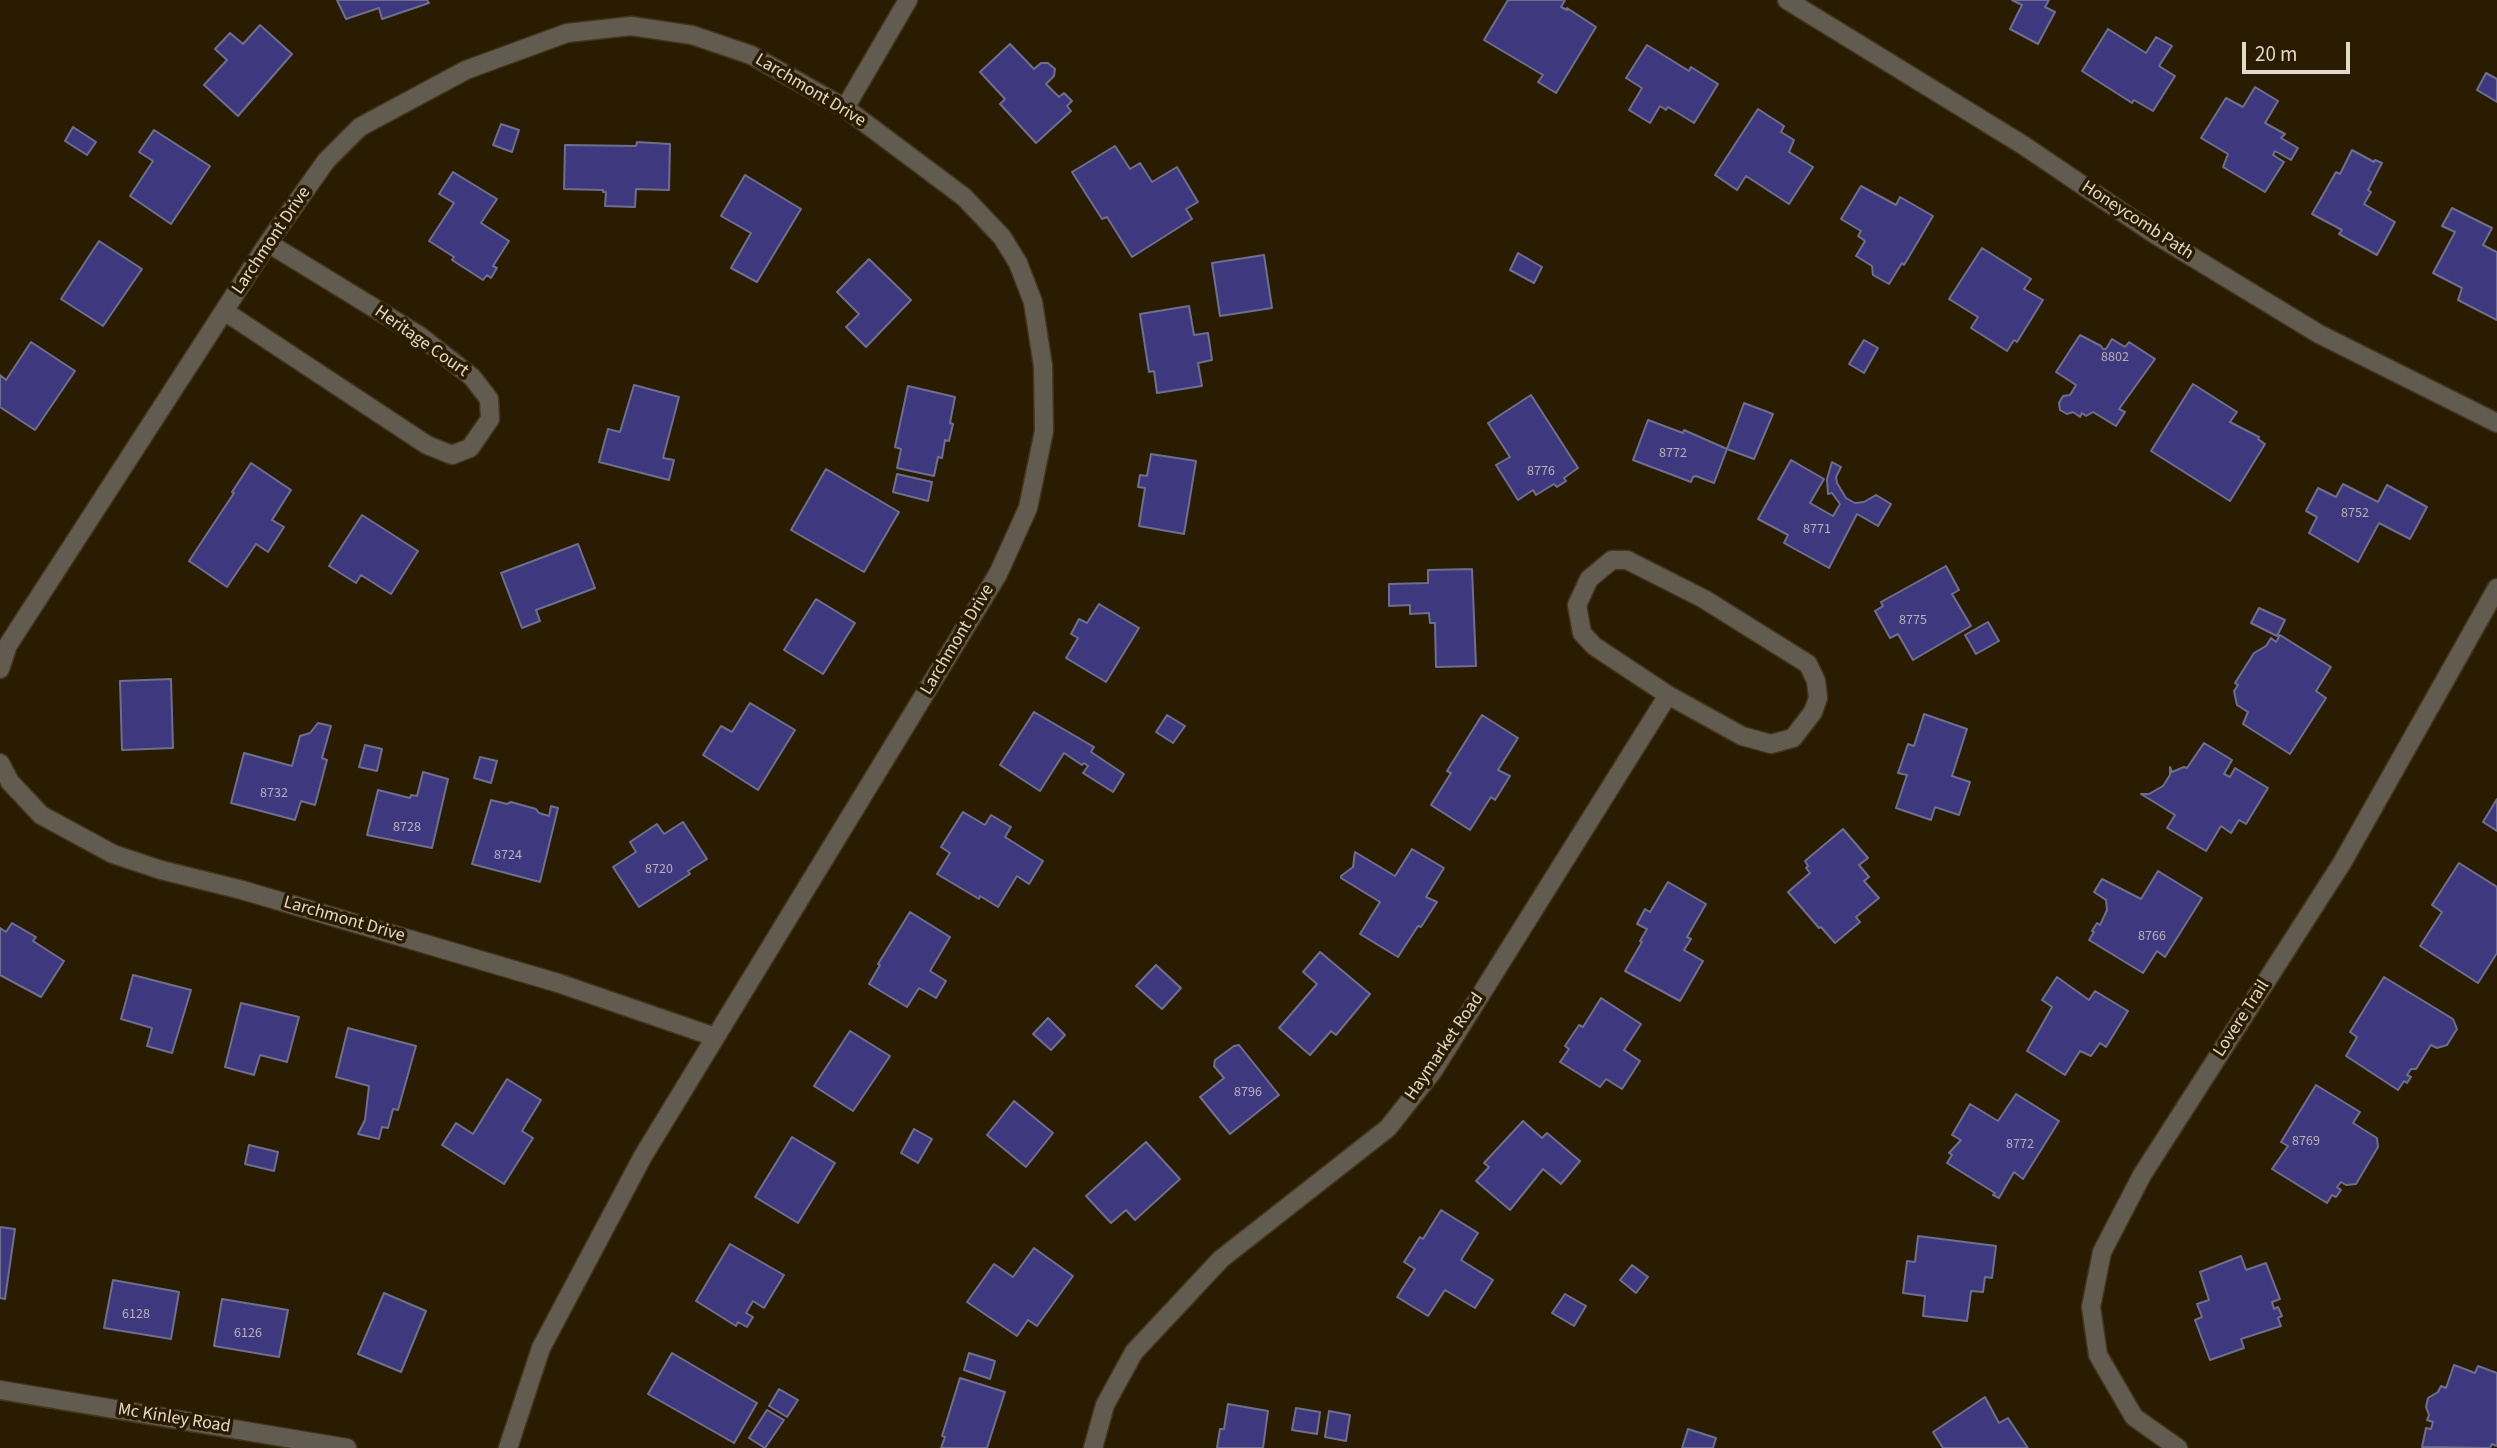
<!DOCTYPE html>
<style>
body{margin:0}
#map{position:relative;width:2497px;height:1448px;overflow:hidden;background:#2a1c00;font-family:"Source Sans 3",sans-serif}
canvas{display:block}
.scale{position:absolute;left:2242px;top:42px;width:108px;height:32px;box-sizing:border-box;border:4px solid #e2d9c9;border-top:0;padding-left:9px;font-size:21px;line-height:24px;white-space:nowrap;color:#e2d9c9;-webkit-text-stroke:5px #2a1c00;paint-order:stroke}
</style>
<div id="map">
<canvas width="2497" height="1448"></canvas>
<div class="scale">20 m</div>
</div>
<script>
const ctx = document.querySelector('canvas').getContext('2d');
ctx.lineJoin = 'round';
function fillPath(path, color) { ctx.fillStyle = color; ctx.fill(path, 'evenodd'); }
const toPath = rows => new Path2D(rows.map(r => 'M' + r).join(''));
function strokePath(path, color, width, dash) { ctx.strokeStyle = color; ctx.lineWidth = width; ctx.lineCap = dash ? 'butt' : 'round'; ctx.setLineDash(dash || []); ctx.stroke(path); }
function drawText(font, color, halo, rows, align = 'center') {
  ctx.font = font + ' "Source Sans 3",sans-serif'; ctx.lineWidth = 7; ctx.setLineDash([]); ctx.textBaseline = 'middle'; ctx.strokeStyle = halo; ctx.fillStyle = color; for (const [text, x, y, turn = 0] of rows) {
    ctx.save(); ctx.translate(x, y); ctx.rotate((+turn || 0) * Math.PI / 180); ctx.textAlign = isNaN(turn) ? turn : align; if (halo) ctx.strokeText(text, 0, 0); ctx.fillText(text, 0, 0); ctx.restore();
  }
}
const building = toPath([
 [337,0,427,0,429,3,382,19,379,8,346,19,337,0],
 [1508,0,1565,0,1561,7,1567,10,1567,8,1596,27,1556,93,1538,82,1543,75,1484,40,1508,0],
 [2012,0,2049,0,2045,7,2055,12,2038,44,2010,29,2022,5,2012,0],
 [260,25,292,54,238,116,204,85,227,60,215,49,230,33,243,44,260,25],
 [2108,29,2146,53,2156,37,2172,46,2159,66,2175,76,2153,111,2134,100,2132,103,2082,71,2108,29],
 [1010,44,1034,69,1041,63,1048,63,1055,69,1054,76,1046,84,1059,97,1064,93,1072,101,1067,106,1071,111,1036,143,1000,104,1005,99,980,72,1010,44],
 [1647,45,1689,71,1691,67,1718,84,1694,123,1668,107,1666,110,1660,106,1650,123,1629,110,1642,88,1626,78,1647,45],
 [2486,73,2497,79,2497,102,2477,90,2486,73],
 [2255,87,2278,101,2265,123,2285,134,2281,138,2298,148,2291,160,2275,151,2273,155,2284,162,2265,192,2223,167,2228,154,2201,138,2226,98,2243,107,2255,87],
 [1758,109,1784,126,1781,132,1794,140,1789,152,1813,167,1789,204,1746,176,1737,190,1715,175,1758,109],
 [501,124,519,130,512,152,493,145,501,124],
 [73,127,96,142,87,155,65,141,73,127],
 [154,130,210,166,171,224,130,196,153,161,139,152,154,130],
 [637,142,670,144,669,190,636,189,635,207,605,206,606,192,603,192,603,190,564,189,565,145,636,146,637,142],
 [1115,146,1130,169,1140,163,1152,182,1177,167,1198,202,1186,209,1192,219,1132,257,1107,217,1102,219,1072,172,1115,146],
 [2352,150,2374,162,2375,160,2382,163,2368,190,2371,192,2364,204,2395,222,2377,255,2339,234,2342,230,2312,214,2336,172,2340,174,2352,150],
 [453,172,497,199,481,223,509,241,493,266,497,268,491,278,487,275,483,280,452,260,454,257,429,241,454,203,439,194,453,172],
 [745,175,801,209,757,282,731,268,751,233,721,216,745,175],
 [1861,186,1896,205,1900,197,1933,216,1904,265,1902,263,1889,284,1873,275,1872,266,1856,256,1865,241,1858,236,1861,231,1841,219,1861,186],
 [2452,208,2492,228,2483,245,2497,252,2497,320,2458,300,2462,288,2433,273,2455,232,2442,226,2452,208],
 [99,241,142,269,103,326,61,299,99,241],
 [1982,248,2031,279,2024,289,2043,300,2017,342,2014,340,2007,351,1971,328,1978,317,1949,299,1982,248],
 [1518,253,1542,267,1534,283,1510,270,1518,253],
 [1264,255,1272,308,1220,316,1212,263,1264,255],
 [869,259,911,300,866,347,846,327,859,314,837,292,869,259],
 [1189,306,1194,335,1208,333,1212,360,1198,363,1202,386,1157,393,1154,371,1149,372,1140,314,1189,306],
 [2080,335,2101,346,2103,349,2106,349,2112,339,2125,347,2129,342,2155,359,2119,409,2125,412,2116,426,2093,412,2086,416,2082,413,2080,417,2073,412,2067,414,2060,410,2059,403,2063,396,2070,395,2076,385,2056,372,2080,335],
 [1864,340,1878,348,1864,373,1849,364,1864,340],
 [31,342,75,371,35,430,0,407,0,375,6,380,31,342],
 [2193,384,2237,412,2230,422,2259,437,2258,439,2265,444,2230,501,2151,451,2193,384],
 [634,385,679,397,663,458,674,460,669,480,599,462,608,429,620,432,634,385],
 [908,386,955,397,950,423,953,424,949,441,945,440,942,458,938,457,934,476,897,468,901,449,895,447,908,386],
 [1531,395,1578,468,1564,478,1566,481,1557,487,1554,484,1536,495,1533,490,1518,500,1496,465,1510,457,1488,423,1531,395],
 [1744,403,1773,414,1754,459,1727,449,1744,403],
 [1648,420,1683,433,1684,430,1727,449,1714,483,1696,476,1693,477,1691,482,1633,460,1648,420],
 [1151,454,1196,461,1184,534,1139,526,1145,488,1138,487,1140,475,1147,476,1151,454],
 [1791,460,1824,479,1810,503,1833,516,1840,504,1832,493,1828,494,1827,479,1832,462,1841,467,1836,477,1837,483,1846,498,1855,503,1864,502,1876,495,1891,504,1878,526,1857,514,1829,568,1784,543,1788,535,1758,519,1791,460],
 [251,463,291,490,272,520,284,527,268,552,256,544,227,587,189,561,234,493,232,492,251,463],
 [826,469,899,512,864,572,791,530,826,469],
 [897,474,932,482,928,501,893,492,897,474],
 [2343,484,2378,502,2387,485,2427,507,2410,539,2379,523,2358,562,2309,533,2317,517,2306,511,2318,488,2336,497,2343,484],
 [362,515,418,551,391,594,361,575,356,583,329,566,362,515],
 [578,544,595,588,536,610,540,621,522,628,501,573,578,544],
 [1946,566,1959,590,1952,594,1971,626,1913,660,1898,634,1890,638,1875,611,1883,606,1881,602,1946,566],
 [1472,569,1476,666,1436,667,1435,623,1430,623,1429,613,1410,614,1410,605,1389,606,1389,584,1428,583,1428,570,1472,569],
 [816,599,855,623,823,674,784,650,816,599],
 [1099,604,1139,628,1106,682,1066,658,1078,638,1071,634,1079,619,1087,623,1099,604],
 [2259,608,2285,620,2277,636,2251,623,2259,608],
 [1988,622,1999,641,1976,654,1965,635,1988,622],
 [2280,635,2331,667,2316,691,2326,698,2290,754,2243,724,2248,712,2237,705,2234,691,2238,685,2235,683,2254,653,2266,646,2271,638,2276,642,2280,635],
 [171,679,173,748,122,750,120,681,171,679],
 [750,703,795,730,758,790,703,755,721,726,732,732,750,703],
 [1034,712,1094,747,1091,752,1124,774,1113,792,1083,773,1088,766,1084,763,1082,765,1064,753,1040,791,1000,765,1034,712],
 [1924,714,1967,729,1952,776,1970,782,1959,815,1935,807,1931,820,1896,808,1907,775,1898,773,1908,744,1914,746,1924,714],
 [1167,715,1185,726,1173,743,1156,732,1167,715],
 [1482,715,1518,738,1498,770,1510,776,1495,800,1491,797,1470,830,1431,805,1451,773,1447,771,1482,715],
 [318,723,331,726,322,758,327,760,315,805,301,801,295,820,231,803,244,753,292,766,300,736,310,733,318,723],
 [2204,743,2232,760,2224,774,2230,777,2235,768,2268,788,2246,824,2239,820,2231,833,2221,826,2206,851,2167,828,2175,815,2141,794,2149,794,2163,786,2170,775,2170,767,2172,772,2184,767,2187,768,2204,743],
 [365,745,382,749,377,771,359,767,365,745],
 [480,757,497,761,491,783,474,778,480,757],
 [423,772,448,779,432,848,367,835,378,790,410,798,411,795,417,796,423,772],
 [2497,799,2497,831,2483,822,2497,799],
 [491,800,507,804,511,802,536,809,539,813,549,816,551,806,558,808,540,882,472,864,491,800],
 [963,812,985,825,991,815,1011,827,1005,837,1043,861,1029,884,1017,876,998,907,980,896,979,899,937,874,950,853,941,847,963,812],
 [683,822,707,859,688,871,690,874,639,907,613,867,636,852,630,842,657,824,664,834,683,822],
 [1843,829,1868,858,1859,865,1869,877,1864,881,1879,898,1856,917,1860,922,1835,943,1821,927,1819,928,1788,892,1810,873,1806,868,1808,866,1805,861,1843,829],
 [1412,849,1444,868,1426,897,1437,902,1421,927,1418,926,1398,957,1360,934,1380,902,1341,878,1341,876,1353,867,1355,852,1395,876,1412,849],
 [2459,863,2497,887,2497,953,2478,983,2420,946,2442,912,2432,905,2459,863],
 [2158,871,2202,898,2165,957,2157,951,2143,973,2089,940,2094,932,2092,931,2097,923,2100,925,2107,910,2106,900,2094,892,2102,879,2141,899,2158,871],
 [1668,882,1706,904,1687,937,1691,939,1684,950,1703,961,1680,1001,1625,971,1642,942,1640,941,1647,929,1637,924,1645,909,1650,912,1668,882],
 [910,912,950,937,930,971,946,981,936,998,919,988,907,1007,869,984,880,965,878,964,910,912],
 [12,923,36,937,33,941,64,961,41,997,0,975,0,928,6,932,12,923],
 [1320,952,1370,994,1336,1035,1331,1031,1310,1055,1279,1028,1317,984,1303,972,1320,952],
 [1156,965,1181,988,1162,1009,1136,986,1156,965],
 [133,975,191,990,172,1053,147,1046,152,1028,121,1019,133,975],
 [2057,977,2089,1000,2095,991,2128,1011,2106,1047,2100,1043,2091,1056,2080,1051,2065,1075,2027,1051,2052,1007,2042,1000,2057,977],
 [2384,977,2453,1019,2457,1029,2447,1045,2437,1048,2431,1045,2416,1069,2411,1069,2407,1075,2411,1077,2407,1083,2404,1081,2398,1090,2346,1056,2357,1037,2350,1032,2384,977],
 [1601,998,1641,1024,1624,1050,1640,1061,1622,1089,1606,1079,1600,1087,1560,1062,1569,1049,1565,1046,1579,1025,1583,1027,1601,998],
 [241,1003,299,1017,287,1062,260,1055,254,1075,225,1067,241,1003],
 [1048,1018,1065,1035,1051,1050,1033,1034,1048,1018],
 [348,1028,416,1046,398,1110,393,1109,388,1128,382,1127,379,1139,358,1134,365,1120,369,1086,336,1077,348,1028],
 [850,1031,890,1056,853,1111,814,1086,850,1031],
 [1239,1045,1279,1095,1230,1134,1200,1097,1224,1078,1214,1066,1215,1060,1234,1046,1239,1045],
 [507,1079,541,1100,522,1131,533,1138,504,1184,442,1145,456,1123,473,1134,507,1079],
 [2316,1085,2360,1112,2353,1123,2377,1138,2378,1147,2356,1184,2346,1185,2341,1182,2337,1187,2341,1190,2336,1197,2332,1195,2327,1203,2272,1169,2288,1146,2281,1142,2316,1085],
 [2016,1094,2059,1121,2023,1179,2014,1172,1999,1198,1993,1195,1995,1193,1947,1163,1952,1155,1949,1153,1961,1140,1952,1135,1970,1104,1998,1121,2016,1094],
 [1014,1101,1053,1133,1026,1167,987,1135,1014,1101],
 [1523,1121,1542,1138,1547,1133,1580,1161,1561,1184,1543,1169,1510,1210,1476,1181,1489,1167,1484,1163,1523,1121],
 [914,1129,932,1139,918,1163,901,1153,914,1129],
 [792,1137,835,1163,798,1223,755,1197,792,1137],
 [1146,1142,1180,1179,1135,1220,1126,1210,1111,1223,1086,1196,1146,1142],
 [249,1145,278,1152,274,1171,245,1164,249,1145],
 [1441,1210,1478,1233,1461,1260,1493,1280,1475,1308,1445,1290,1428,1316,1397,1297,1415,1269,1404,1262,1420,1237,1423,1239,1441,1210],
 [0,1227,15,1229,5,1299,0,1298,0,1227],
 [1918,1236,1996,1246,1992,1278,1985,1277,1983,1292,1971,1291,1967,1321,1923,1316,1925,1296,1903,1293,1907,1261,1915,1262,1918,1236],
 [730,1244,784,1275,764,1308,753,1301,746,1313,753,1317,747,1327,738,1322,736,1326,696,1301,730,1244],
 [1034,1248,1073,1276,1037,1326,1028,1320,1017,1336,967,1302,994,1264,1013,1277,1034,1248],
 [2241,1256,2246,1270,2266,1263,2280,1299,2272,1302,2274,1309,2278,1307,2282,1316,2278,1318,2281,1326,2241,1339,2244,1348,2210,1360,2195,1320,2202,1317,2197,1304,2209,1300,2200,1272,2241,1256],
 [1632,1265,1648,1277,1636,1293,1620,1280,1632,1265],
 [113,1280,179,1292,171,1339,104,1328,113,1280],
 [384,1293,426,1311,401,1372,358,1354,384,1293],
 [1565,1294,1586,1306,1574,1326,1552,1313,1565,1294],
 [222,1299,288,1310,279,1357,214,1346,222,1299],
 [672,1353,757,1403,734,1443,648,1394,672,1353],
 [969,1353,995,1361,990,1379,964,1370,969,1353],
 [2454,1365,2475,1373,2478,1366,2497,1373,2497,1446,2492,1444,2490,1448,2422,1447,2426,1428,2431,1429,2433,1422,2427,1420,2429,1415,2426,1407,2428,1398,2438,1392,2441,1386,2446,1388,2454,1365],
 [960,1378,1005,1392,987,1448,941,1448,945,1437,942,1436,960,1378],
 [779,1389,798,1400,787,1417,769,1406,779,1389],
 [1985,1397,1999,1423,2008,1418,2028,1448,1943,1448,1933,1432,1985,1397],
 [1228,1404,1268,1411,1263,1448,1217,1448,1220,1429,1224,1429,1228,1404],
 [1296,1408,1320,1412,1317,1434,1292,1430,1296,1408],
 [767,1410,784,1420,765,1448,749,1438,767,1410],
 [1329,1411,1350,1415,1346,1441,1325,1437,1329,1411],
 [1688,1429,1716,1438,1713,1448,1682,1448,1688,1429]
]);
const minor = toPath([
 [1787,0,2023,145,2156,235,2319,334,2497,423],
 [845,108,908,0],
 [224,311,427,445,452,455,470,448,490,419,489,399,472,377,420,336,268,243],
 [1612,560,1627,560,1704,599,1808,664,1816,681,1818,698,1813,712,1793,738,1771,744,1742,736,1668,695,1594,646,1582,633,1577,605,1589,579,1612,560],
 [0,669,8,645,268,243,326,161,360,127,466,70,567,33,631,26,692,35,751,55,845,108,964,197,1002,237,1018,263,1033,302,1043,366,1044,431,1028,508,998,574,643,1156,541,1348,508,1448],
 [0,763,10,782,41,815,113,854,161,870,242,890,558,983,715,1037],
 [0,1390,347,1448],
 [1093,1448,1105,1405,1134,1352,1221,1259,1388,1128,1433,1071,1668,695],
 [2178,1448,2134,1417,2098,1355,2091,1307,2102,1252,2142,1175,2342,863,2497,588]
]);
const numberNames = [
 ["8802",2115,358],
 ["8772",1673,454],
 ["8776",1541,472],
 ["8752",2355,514],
 ["8771",1817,530],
 ["8775",1913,621],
 ["8732",274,794],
 ["8728",407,828],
 ["8724",508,856],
 ["8720",659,870],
 ["8766",2152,937],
 ["8796",1248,1093],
 ["8769",2306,1142],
 ["8772",2020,1145],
 ["6128",136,1315],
 ["6126",248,1334]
];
const streetNames = [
 ["Larchmont Drive",810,91,31],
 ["Honeycomb Path",2137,221,33],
 ["Larchmont Drive",272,241,-56],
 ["Heritage Court",421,342,35],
 ["Larchmont Drive",958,640,-59],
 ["Larchmont Drive",344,920,16],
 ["Lovere Trail",2242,1019,-57],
 ["Haymarket Road",1445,1047,-56],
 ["Mc Kinley Road",174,1419,9]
];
fillPath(building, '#3e387f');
strokePath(building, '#6e6f8e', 2);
strokePath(minor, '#44361c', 21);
strokePath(minor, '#625b4f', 18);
drawText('14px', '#b9b1b6', null, numberNames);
drawText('18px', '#e2d9c9', '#2a1c00', streetNames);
</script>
